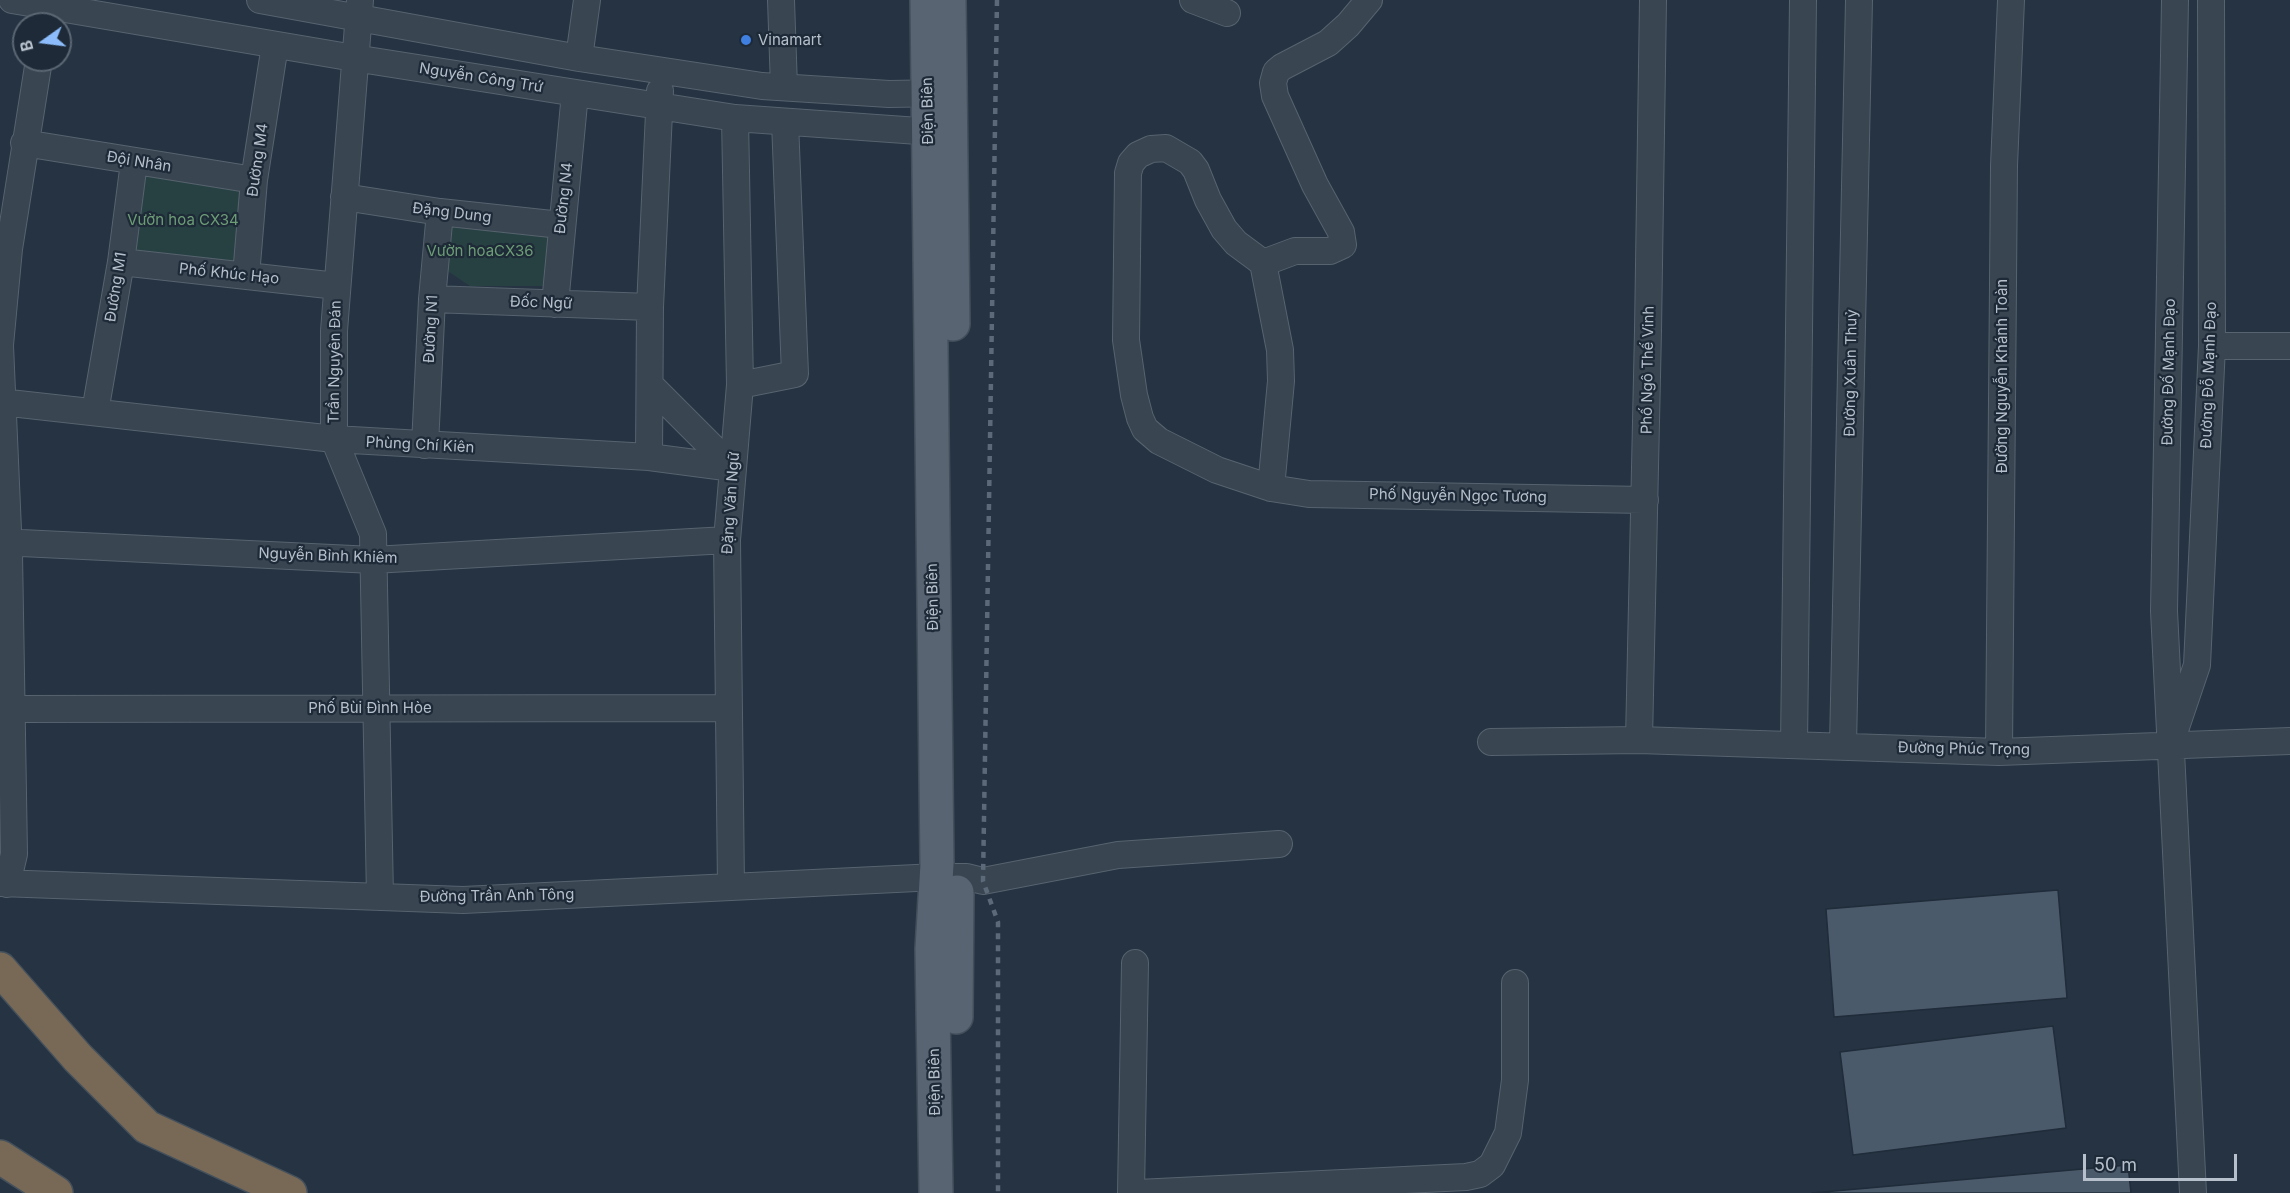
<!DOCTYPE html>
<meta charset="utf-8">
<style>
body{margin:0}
#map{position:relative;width:2290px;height:1193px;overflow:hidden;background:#253342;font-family:Inter,sans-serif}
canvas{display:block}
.north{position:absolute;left:12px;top:12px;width:60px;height:60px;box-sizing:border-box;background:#1e2a37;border:2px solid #5b6673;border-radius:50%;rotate:256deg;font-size:16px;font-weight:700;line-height:24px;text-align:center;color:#b6c0cc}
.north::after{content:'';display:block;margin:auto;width:21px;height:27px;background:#8cbcfb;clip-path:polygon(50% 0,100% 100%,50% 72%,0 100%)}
.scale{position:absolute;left:2083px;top:1154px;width:154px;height:27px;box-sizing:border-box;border:3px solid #b6c0cc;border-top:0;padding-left:8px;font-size:18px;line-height:21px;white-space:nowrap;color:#b6c0cc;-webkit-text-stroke:4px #1e2a37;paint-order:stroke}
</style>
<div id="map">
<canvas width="2290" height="1193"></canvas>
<div class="north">B</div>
<div class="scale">50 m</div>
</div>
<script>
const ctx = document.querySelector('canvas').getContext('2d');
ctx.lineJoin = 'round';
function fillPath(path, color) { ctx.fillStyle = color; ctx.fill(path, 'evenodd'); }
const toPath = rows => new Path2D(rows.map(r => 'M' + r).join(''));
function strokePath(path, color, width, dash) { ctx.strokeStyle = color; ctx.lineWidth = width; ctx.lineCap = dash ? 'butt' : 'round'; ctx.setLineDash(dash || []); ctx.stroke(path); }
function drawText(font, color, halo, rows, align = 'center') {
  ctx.font = font + ' Inter,sans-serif'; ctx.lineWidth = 4.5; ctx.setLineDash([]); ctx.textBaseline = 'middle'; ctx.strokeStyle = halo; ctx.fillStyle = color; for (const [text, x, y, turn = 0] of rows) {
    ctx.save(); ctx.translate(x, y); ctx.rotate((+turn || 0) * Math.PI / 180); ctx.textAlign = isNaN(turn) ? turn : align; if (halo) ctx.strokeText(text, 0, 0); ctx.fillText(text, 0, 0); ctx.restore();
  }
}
const green = toPath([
 [144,174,248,190,244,254,233,263,134,254],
 [440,212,561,225,554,286,470,286,446,270]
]);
const building = toPath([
 [2058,890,2067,998,1834,1017,1826,909,2058,890],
 [2053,1026,2066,1128,1853,1155,1840,1052,2053,1026],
 [2128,1165,2131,1193,1812,1193,2128,1165]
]);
const minor = toPath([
 [12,0,354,58,735,118,947,133],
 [260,0,579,58,762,86,889,94,945,93],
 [360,0,334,331,334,439,373,534,380,897],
 [781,0,784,87],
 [1193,0,1227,13],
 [2175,0,2164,611,2193,1193],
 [579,58,587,0],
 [24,143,254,180],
 [344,197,440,212,561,225],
 [121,262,337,286],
 [1263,263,1295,251,1330,251,1343,245,1341,232,1315,185,1275,96,1273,83,1276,72,1282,67,1328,43,1348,25,1369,0],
 [246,276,254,180,275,45],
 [432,299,650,307],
 [555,304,575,93],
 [2212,346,2290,346],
 [650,385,733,468],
 [740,385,795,374,785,122],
 [0,402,334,439,649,457,733,468],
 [95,412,121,262,134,162],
 [425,445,432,299,440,212],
 [649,457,650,307,660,91],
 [1271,488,1281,381,1280,350,1263,263,1236,243,1224,229,1208,200,1196,170,1190,162,1166,148,1151,149,1138,155,1131,163,1128,173,1126,340,1134,395,1140,418,1145,429,1159,441,1217,470,1271,488,1309,494,1645,500],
 [0,542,373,560,727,540],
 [12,709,729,708],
 [2175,730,2197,665,2212,346,2211,0],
 [1639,740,1648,331,1653,0],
 [1491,742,1639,740,1999,752,2290,741],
 [1794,745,1803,0],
 [1843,746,1859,0],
 [1999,752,2004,166,2011,0],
 [0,883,463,900,937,877,967,877,983,881,1118,855,1279,844],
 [7,884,14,854,9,553,0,345,9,249,39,60],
 [731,887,727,540,740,385,735,118],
 [1131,1193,1135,963],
 [1138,1193,1466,1177,1480,1174,1492,1165,1508,1133,1515,1080,1515,983]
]);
const major = toPath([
 [927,0,937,864,932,949,936,1193],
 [949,0,953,324],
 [956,1017,957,892]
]);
const highway = toPath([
 [0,969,78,1058,147,1127,290,1193],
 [0,1157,56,1193]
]);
const rail = toPath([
 [997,0,983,881,998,922,998,1193]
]);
const markers = [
 [746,40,6,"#3f7fe0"]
];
const poiNames = [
 ["Vinamart",758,40]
];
const streetNames = [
 ["Nguyễn Công Trứ",481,78,9],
 ["Điện Biên",928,111,-91],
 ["Đường M4",258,160,-82],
 ["Đội Nhân",139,162,9],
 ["Đường N4",564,198,-84],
 ["Đặng Dung",452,213,7],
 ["Phố Khúc Hạo",229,274,6],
 ["Đường M1",116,287,-81],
 ["Đốc Ngữ",541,303,2],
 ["Đường N1",431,329,-87],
 ["Trần Nguyên Đán",335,362,-89],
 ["Phố Ngô Thế Vinh",1648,370,-89],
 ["Đường Đố Mạnh Đạo",2169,372,-89],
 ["Đường Xuân Thuỷ",1851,373,-89],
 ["Đường Đỗ Mạnh Đạo",2209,375,-88],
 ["Đường Nguyễn Khánh Toàn",2002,376,-90],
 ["Phùng Chí Kiên",420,445,3],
 ["Phố Nguyễn Ngọc Tương",1458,496,1],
 ["Đặng Văn Ngữ",731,503,-86],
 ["Nguyễn Bỉnh Khiêm",328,556,2],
 ["Điện Biên",933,597,-91],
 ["Phố Bùi Đình Hòe",370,708],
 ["Đường Phúc Trọng",1964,749,1],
 ["Đường Trần Anh Tông",497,896,-1],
 ["Điện Biên",935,1082,-91]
];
const parkNames = [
 ["Vườn hoa CX34",183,220],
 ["Vườn hoaCX36",480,251]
];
fillPath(green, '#274143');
fillPath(building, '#4b5a6b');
strokePath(building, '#202c39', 1.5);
strokePath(minor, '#57636f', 28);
strokePath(major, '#434e5b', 36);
strokePath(highway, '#44505c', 36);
strokePath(minor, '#394551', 26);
strokePath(major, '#586471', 33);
strokePath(highway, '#786956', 33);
strokePath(rail, '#5b6979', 4.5, [6, 6]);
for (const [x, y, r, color] of markers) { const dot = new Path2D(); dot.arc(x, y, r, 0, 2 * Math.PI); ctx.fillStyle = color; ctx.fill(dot); strokePath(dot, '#1e2a37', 2); }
drawText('15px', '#b6c0cc', '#1e2a37', poiNames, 'left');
drawText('15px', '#b6c0cc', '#1e2a37', streetNames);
drawText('15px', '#6d9d76', '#1e2a37', parkNames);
</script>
